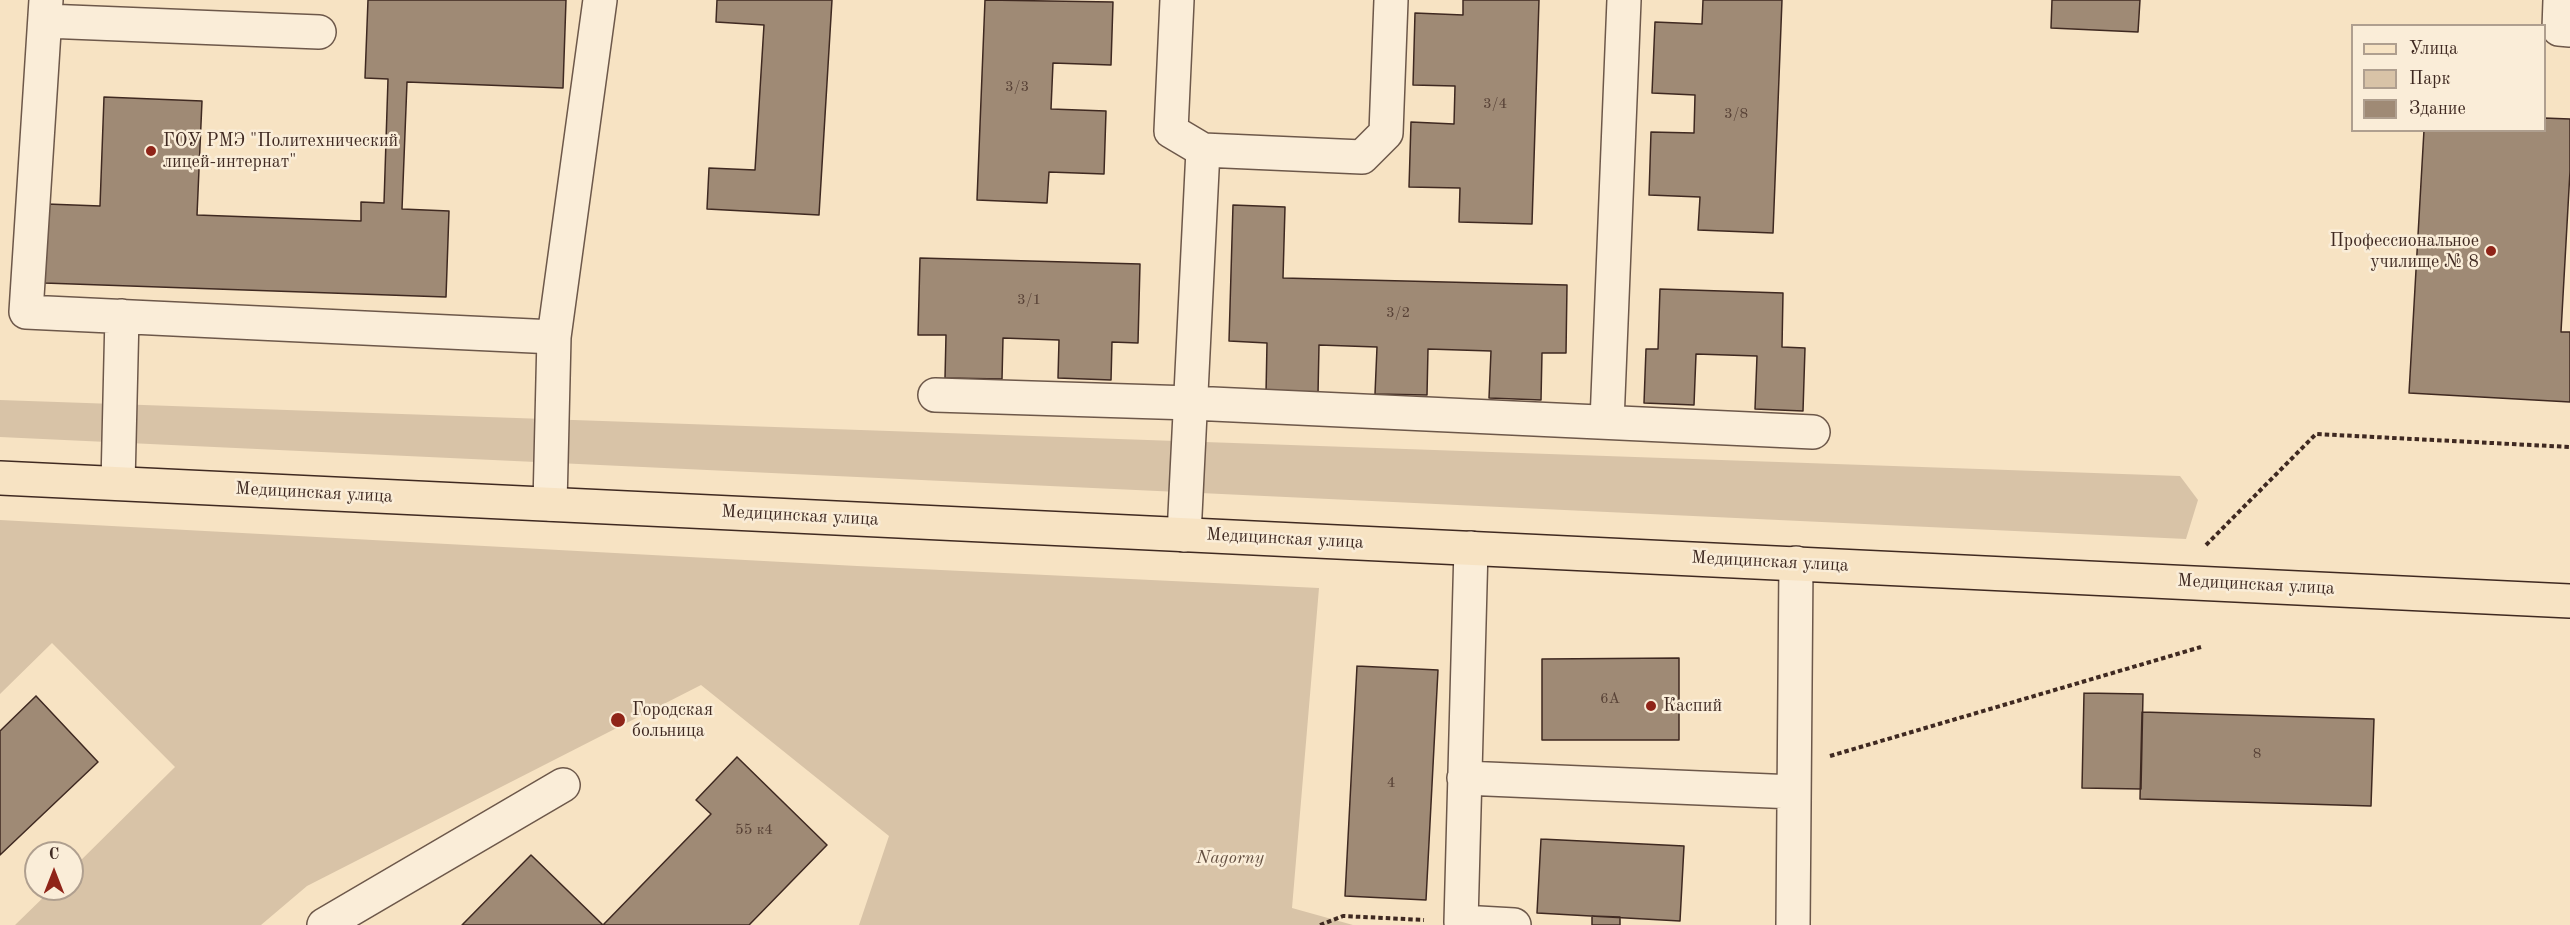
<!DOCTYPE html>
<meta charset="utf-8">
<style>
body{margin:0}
#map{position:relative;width:2570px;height:925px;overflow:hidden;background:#f7e3c3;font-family:"Old Standard TT",serif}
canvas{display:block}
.legend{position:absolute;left:2351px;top:24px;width:195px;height:108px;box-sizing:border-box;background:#faedd8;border:2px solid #af9f8f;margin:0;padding:8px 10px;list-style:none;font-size:18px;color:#3f2921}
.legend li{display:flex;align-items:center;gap:12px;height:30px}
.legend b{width:30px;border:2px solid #af9f8f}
.north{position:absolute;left:24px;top:841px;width:60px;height:60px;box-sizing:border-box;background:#faedd8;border:2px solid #af9f8f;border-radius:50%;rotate:0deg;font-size:16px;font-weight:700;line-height:24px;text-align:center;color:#3f2921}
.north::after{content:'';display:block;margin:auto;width:21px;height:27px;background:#8f2418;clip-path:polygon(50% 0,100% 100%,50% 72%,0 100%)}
</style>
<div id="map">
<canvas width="2570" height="925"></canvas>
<ul class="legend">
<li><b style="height:8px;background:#f7e3c3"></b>Улица</li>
<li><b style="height:16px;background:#d8c3a7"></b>Парк</li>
<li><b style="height:16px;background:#9f8a75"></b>Здание</li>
</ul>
<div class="north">С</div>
</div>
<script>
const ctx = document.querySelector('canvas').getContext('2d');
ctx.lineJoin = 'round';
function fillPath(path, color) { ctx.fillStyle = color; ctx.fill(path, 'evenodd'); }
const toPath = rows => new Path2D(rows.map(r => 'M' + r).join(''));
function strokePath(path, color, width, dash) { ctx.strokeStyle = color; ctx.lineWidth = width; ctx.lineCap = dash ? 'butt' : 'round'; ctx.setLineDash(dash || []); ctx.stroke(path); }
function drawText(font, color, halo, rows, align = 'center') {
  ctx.font = font + ' "Old Standard TT",serif'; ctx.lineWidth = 5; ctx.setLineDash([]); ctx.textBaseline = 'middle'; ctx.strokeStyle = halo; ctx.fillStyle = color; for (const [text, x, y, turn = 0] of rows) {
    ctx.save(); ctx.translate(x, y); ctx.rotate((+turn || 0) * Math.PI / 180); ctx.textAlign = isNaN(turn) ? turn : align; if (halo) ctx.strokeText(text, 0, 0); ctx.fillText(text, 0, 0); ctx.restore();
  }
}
const green = toPath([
 [0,400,2180,476,2198,500,2186,539,0,437],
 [0,520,857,566,1319,588,1292,908,1353,925,859,925,889,836,701,685,307,886,261,925,15,925,52,889,72,889,72,869,175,767,52,643,0,694]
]);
const building = toPath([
 [368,0,566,0,563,88,407,82,402,209,449,211,446,297,44,283,47,204,100,206,104,97,202,101,197,215,361,221,361,202,384,203,388,79,365,78,368,0],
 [717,0,832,0,819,215,707,209,709,168,755,170,764,25,716,22,717,0],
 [985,0,1113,2,1111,65,1053,63,1051,109,1106,111,1104,174,1049,172,1047,203,977,200,985,0],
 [1463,0,1539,0,1532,224,1459,222,1460,188,1409,187,1411,122,1454,124,1455,86,1413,85,1415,13,1463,15,1463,0],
 [1703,0,1782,0,1773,233,1698,230,1700,197,1649,195,1651,132,1694,133,1695,95,1652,93,1655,22,1702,24,1703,0],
 [2052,0,2140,0,2138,32,2051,28,2052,0],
 [2544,118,2570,119,2570,171,2561,332,2570,332,2570,402,2409,393,2424,130,2544,130,2544,118],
 [1233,205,1285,207,1283,278,1567,285,1566,353,1542,353,1541,400,1489,398,1491,351,1428,349,1427,395,1375,394,1377,347,1319,345,1318,394,1266,393,1267,343,1229,341,1233,205],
 [920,258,1140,264,1138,343,1112,342,1111,380,1058,378,1059,340,1003,338,1002,379,945,378,946,335,918,335,920,258],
 [1660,289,1783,293,1782,347,1805,348,1803,411,1755,409,1757,356,1696,354,1694,405,1644,403,1646,349,1658,349,1660,289],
 [1679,658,1679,740,1542,740,1542,659,1679,658],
 [1357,666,1438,670,1426,900,1345,896,1357,666],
 [2084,693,2143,694,2141,789,2082,788,2084,693],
 [36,696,98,762,0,855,0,731,36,696],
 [2142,712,2374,719,2371,806,2140,799,2142,712],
 [737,757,827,845,749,925,462,925,531,855,603,925,711,814,696,800,737,757],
 [1541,839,1684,846,1680,921,1537,913,1541,839],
 [1592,916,1620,917,1620,925,1592,925,1592,916]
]);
const path = toPath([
 [2206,545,2316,434,2570,447],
 [1830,756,2201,647],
 [1320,925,1343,916,1424,920]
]);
const minor = toPath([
 [46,0,26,312,554,337],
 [1177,0,1171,131,1203,150,1184,535],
 [2560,0,2559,29,2570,30],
 [45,21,319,32],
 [1203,150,1362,157,1386,133,1391,0],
 [935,395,1191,403,1813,432],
 [1607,422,1624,0],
 [118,483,122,316],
 [550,504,554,337,600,0],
 [1471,548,1461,922,1514,925],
 [1464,778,1794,792],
 [324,925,563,785],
 [1793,925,1796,563]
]);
const major = toPath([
 [0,478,2570,601]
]);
const markers = [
 [151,151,6,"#8f2418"],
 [2491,251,6,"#8f2418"],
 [1651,706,6,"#8f2418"],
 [618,720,8,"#8f2418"]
];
const numberNames = [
 ["3/3",1017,87],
 ["3/4",1495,104],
 ["3/8",1736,114],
 ["3/1",1029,300],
 ["3/2",1398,313],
 ["6А",1610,699],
 ["8",2257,754],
 ["4",1391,783],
 ["55 к4",754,830]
];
const poiNames = [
 ["ГОУ РМЭ \"Политехнический",163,141],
 ["лицей-интернат\"",163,162],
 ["Профессиональное",2479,241,"right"],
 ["училище № 8",2479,262,"right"],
 ["Каспий",1663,706],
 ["Городская",632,710],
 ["больница",632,731]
];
const streetNames = [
 ["Медицинская улица",314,493,3],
 ["Медицинская улица",800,516,3],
 ["Медицинская улица",1285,539,3],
 ["Медицинская улица",1770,562,3],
 ["Медицинская улица",2256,585,3]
];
const parkNames = [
 ["Nagorny",1230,858]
];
fillPath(green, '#d8c3a7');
fillPath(building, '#9f8a75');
strokePath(building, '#3f2921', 1.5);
strokePath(minor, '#6d584a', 36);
strokePath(major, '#3f2921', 36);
strokePath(path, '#3f2921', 4, [4.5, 3]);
strokePath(minor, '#faedd8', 33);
strokePath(major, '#f7e3c3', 33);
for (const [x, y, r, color] of markers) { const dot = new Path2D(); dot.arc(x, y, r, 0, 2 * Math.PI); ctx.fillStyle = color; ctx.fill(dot); strokePath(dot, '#faedd8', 2); }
drawText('15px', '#574136', null, numberNames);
drawText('18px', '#3f2921', '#faedd8', poiNames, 'left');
drawText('18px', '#3f2921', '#faedd8', streetNames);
drawText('italic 18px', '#655042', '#faedd8', parkNames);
</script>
